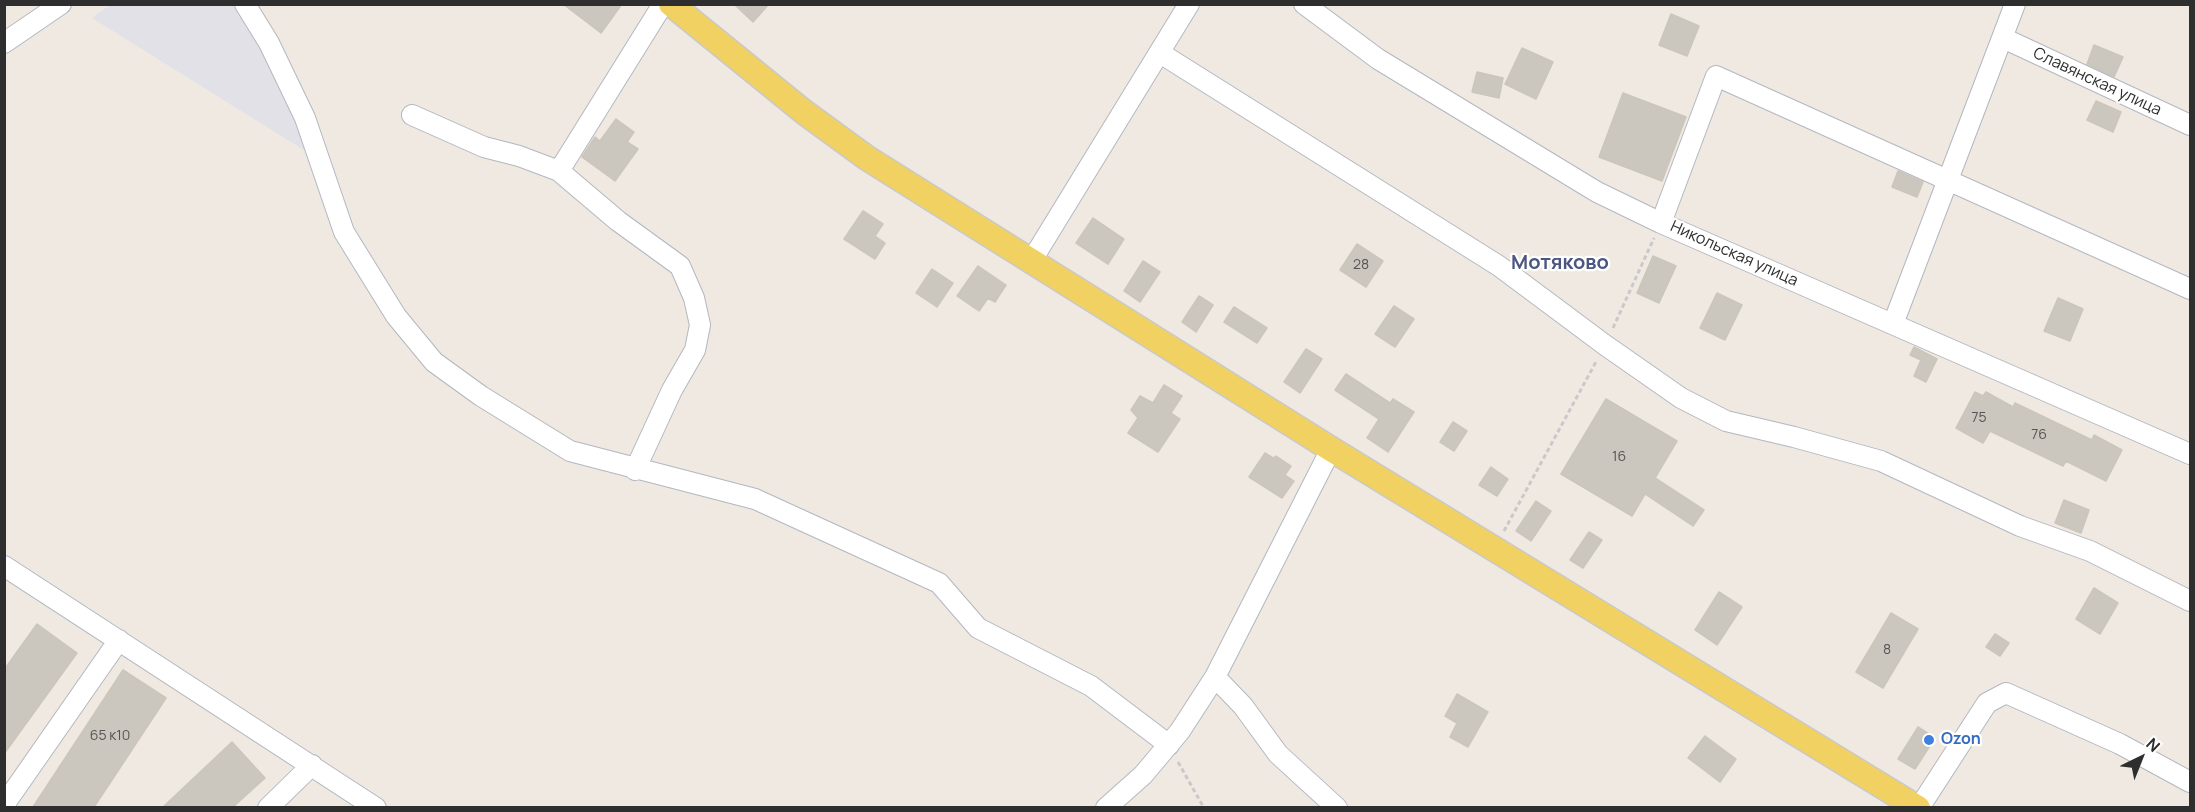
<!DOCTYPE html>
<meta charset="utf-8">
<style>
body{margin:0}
#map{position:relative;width:2195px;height:812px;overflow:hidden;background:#efe9e1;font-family:Manrope,sans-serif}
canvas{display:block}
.frame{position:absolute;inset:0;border:6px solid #2e2e2e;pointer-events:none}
.north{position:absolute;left:2111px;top:728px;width:60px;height:60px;-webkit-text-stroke:4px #fff;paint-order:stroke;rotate:43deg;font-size:16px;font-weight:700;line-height:24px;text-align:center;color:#2e2e2e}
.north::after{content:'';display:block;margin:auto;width:21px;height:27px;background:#2e2e2e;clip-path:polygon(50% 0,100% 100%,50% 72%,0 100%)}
</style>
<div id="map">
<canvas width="2195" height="812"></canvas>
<div class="frame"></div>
<div class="north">N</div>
</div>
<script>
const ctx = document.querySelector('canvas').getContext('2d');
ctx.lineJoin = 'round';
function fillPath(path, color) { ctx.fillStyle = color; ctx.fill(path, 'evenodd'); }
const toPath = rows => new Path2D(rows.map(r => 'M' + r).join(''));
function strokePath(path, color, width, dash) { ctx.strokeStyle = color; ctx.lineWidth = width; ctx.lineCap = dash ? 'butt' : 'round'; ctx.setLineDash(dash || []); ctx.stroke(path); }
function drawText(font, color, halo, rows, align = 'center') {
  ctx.font = font + ' Manrope,sans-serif'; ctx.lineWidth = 4.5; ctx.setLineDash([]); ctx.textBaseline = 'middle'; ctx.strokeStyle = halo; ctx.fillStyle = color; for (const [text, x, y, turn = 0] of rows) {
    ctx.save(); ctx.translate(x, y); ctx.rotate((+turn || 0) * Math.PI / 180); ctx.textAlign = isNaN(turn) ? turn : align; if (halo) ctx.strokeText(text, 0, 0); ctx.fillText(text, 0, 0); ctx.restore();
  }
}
const industrial = toPath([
 [110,5,233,5,264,47,310,154,92,18]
]);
const building = toPath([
 [563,4,622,4,601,33,563,4],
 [734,4,769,4,753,22,734,4],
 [1671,14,1699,26,1687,56,1659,45,1671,14],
 [2094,45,2123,57,2114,77,2087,64,2094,45],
 [1522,48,1553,62,1536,99,1505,84,1522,48],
 [1477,72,1503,78,1499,98,1472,92,1477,72],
 [1623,93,1686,117,1662,181,1599,157,1623,93],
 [2096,101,2121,112,2113,132,2087,120,2096,101],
 [616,119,634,132,627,142,638,149,615,181,582,157,595,137,600,141,616,119],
 [1898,171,1923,182,1917,197,1892,187,1898,171],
 [863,211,883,224,875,236,885,243,875,259,844,239,863,211],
 [1093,218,1124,239,1108,264,1076,243,1093,218],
 [1357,244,1383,261,1366,287,1340,270,1357,244],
 [1653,256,1676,266,1659,303,1637,293,1653,256],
 [1143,261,1160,272,1140,302,1124,291,1143,261],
 [978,266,1006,285,995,302,988,298,979,311,957,296,978,266],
 [932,269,953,283,937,307,916,293,932,269],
 [1717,293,1742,305,1725,340,1700,328,1717,293],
 [1199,296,1213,305,1196,332,1182,322,1199,296],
 [2058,298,2083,309,2070,341,2044,331,2058,298],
 [1394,306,1414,319,1395,347,1375,334,1394,306],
 [1234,307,1267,328,1257,343,1224,322,1234,307],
 [1914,347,1937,359,1926,382,1914,376,1921,360,1910,355,1914,347],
 [1306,349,1322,359,1300,393,1284,382,1306,349],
 [1346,374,1390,403,1393,399,1414,412,1388,452,1367,438,1379,419,1335,390,1346,374],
 [1164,385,1182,396,1171,413,1180,419,1158,452,1128,433,1138,418,1131,410,1140,396,1153,403,1164,385],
 [1975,392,1983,396,1986,392,2013,407,2015,403,2092,440,2094,435,2122,450,2106,481,2066,461,2063,466,1990,431,1983,443,1956,428,1975,392],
 [1606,399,1677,441,1655,478,1704,510,1693,526,1645,494,1632,516,1561,474,1606,399],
 [1453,422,1467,431,1454,451,1440,442,1453,422],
 [1265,453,1273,458,1276,456,1291,466,1285,475,1294,481,1282,498,1249,477,1265,453],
 [1491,467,1508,479,1497,496,1479,485,1491,467],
 [2064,500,2089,510,2081,533,2055,523,2064,500],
 [1536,501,1551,511,1531,541,1516,531,1536,501],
 [1589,532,1602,540,1583,568,1570,560,1589,532],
 [2094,588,2118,603,2100,634,2076,619,2094,588],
 [1719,592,1742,607,1717,645,1695,630,1719,592],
 [1891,613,1918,629,1883,688,1856,672,1891,613],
 [37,624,77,653,4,754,4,670,37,624],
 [1995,634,2009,643,2000,656,1986,647,1995,634],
 [123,670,166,698,108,786,94,807,33,807,123,670],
 [1457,694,1488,712,1468,747,1450,737,1457,723,1445,716,1457,694],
 [1918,727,1935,738,1915,769,1898,759,1918,727],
 [1705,736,1736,759,1720,782,1688,758,1705,736],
 [232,742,265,778,233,807,163,807,232,742]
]);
const path = toPath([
 [1613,328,1654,238],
 [1504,531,1597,360],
 [1178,762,1204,808]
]);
const minor = toPath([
 [245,4,269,43,305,118,344,232,396,316,434,362,481,396,570,451,755,499,939,583,978,628,1091,686,1169,745],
 [1304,4,1378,59,1597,192,1661,223,2190,454],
 [2003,38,2190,125],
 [4,43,61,4],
 [1160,53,1499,266,1605,345,1681,398,1726,421,1794,437,1881,461,2020,526,2090,551,2190,601],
 [412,115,484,147,519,156,559,171,618,221,680,266,694,298,700,325,695,350,672,390,635,470],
 [559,171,663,4],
 [1661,223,1716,76,2190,289],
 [1032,260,1189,4],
 [1893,324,2015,4],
 [4,566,376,808],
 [1215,677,1243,706,1278,754,1337,808],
 [4,805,119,640],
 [268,808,312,765],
 [1106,808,1143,775,1180,731,1215,677,1331,449],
 [1919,808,1987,703,2006,693,2120,744,2190,782]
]);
const major = toPath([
 [671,4,804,112,867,158,1331,449,1918,808]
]);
const markers = [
 [1929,740,6,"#3f7fe0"]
];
const numberNames = [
 ["28",1361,265],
 ["75",1979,418],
 ["76",2039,435],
 ["16",1619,457],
 ["8",1887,650],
 ["65 к10",110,736]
];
const streetNames = [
 ["Славянская улица",2097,82,25],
 ["Никольская улица",1734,254,24]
];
const shopNames = [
 ["Ozon",1941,740]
];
const quarterNames = [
 ["Мотяково",1560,263]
];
fillPath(industrial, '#e3e1e8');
fillPath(building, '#cbc7bf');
strokePath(building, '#cbc5ba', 1.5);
strokePath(minor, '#b4b7c1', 22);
strokePath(major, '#c9c9c9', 27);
strokePath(path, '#c9c9c9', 3, [4.5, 3]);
strokePath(minor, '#fff', 20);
strokePath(major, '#f2d163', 24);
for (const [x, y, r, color] of markers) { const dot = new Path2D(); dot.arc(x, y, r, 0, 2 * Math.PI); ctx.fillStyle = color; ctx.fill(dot); strokePath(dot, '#fff', 2); }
drawText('14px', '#555452', null, numberNames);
drawText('16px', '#2e2e2e', '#fff', streetNames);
drawText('bold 16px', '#366cbe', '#fff', shopNames, 'left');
drawText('bold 20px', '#4d5680', '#fff', quarterNames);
</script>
